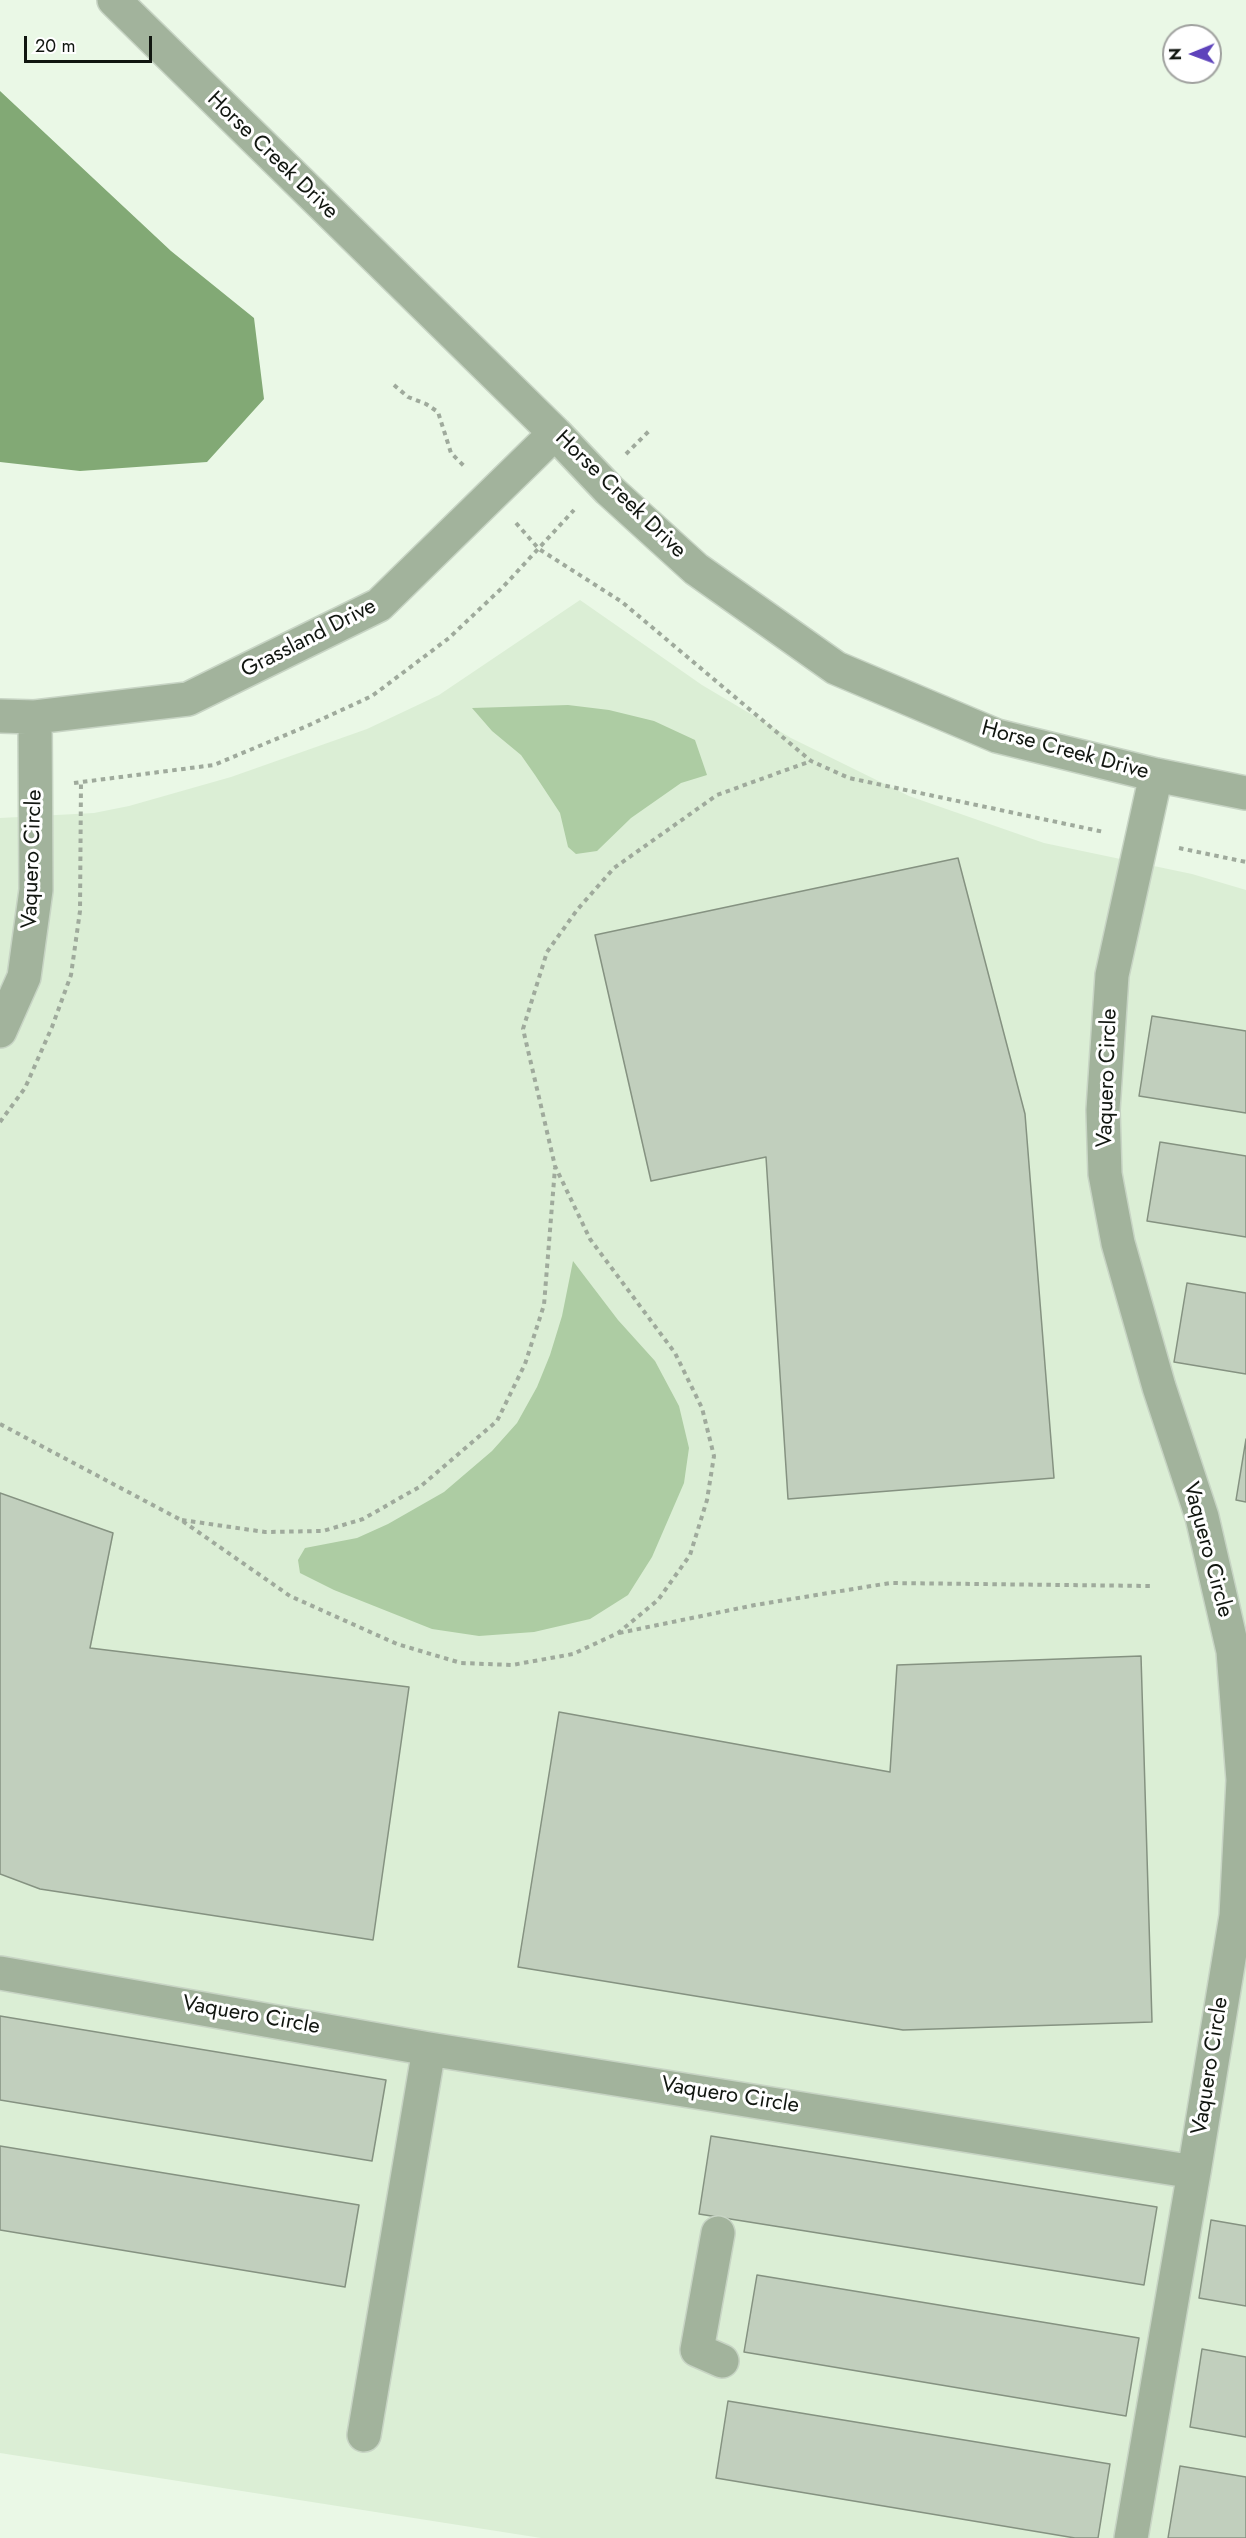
<!DOCTYPE html>
<style>
body{margin:0}
#map{position:relative;width:1246px;height:2538px;overflow:hidden;background:#eaf8e6;font-family:Jost,sans-serif}
canvas{display:block}
.north{position:absolute;left:1162px;top:24px;width:60px;height:60px;box-sizing:border-box;background:#fff;border:2px solid #a0a29f;border-radius:50%;rotate:269deg;font-size:16px;font-weight:700;line-height:24px;text-align:center;color:#111610}
.north::after{content:'';display:block;margin:auto;width:21px;height:27px;background:#5e43bb;clip-path:polygon(50% 0,100% 100%,50% 72%,0 100%)}
.scale{position:absolute;left:24px;top:36px;width:128px;height:27px;box-sizing:border-box;border:3px solid #111610;border-top:0;padding-left:8px;font-size:18px;line-height:21px;white-space:nowrap;color:#111610;-webkit-text-stroke:4px #fff;paint-order:stroke}
</style>
<div id="map">
<canvas width="1246" height="2538"></canvas>
<div class="north">N</div>
<div class="scale">20 m</div>
</div>
<script>
const ctx = document.querySelector('canvas').getContext('2d');
ctx.lineJoin = 'round';
function fillPath(path, color) { ctx.fillStyle = color; ctx.fill(path, 'evenodd'); }
const toPath = rows => new Path2D(rows.map(r => 'M' + r).join(''));
function strokePath(path, color, width, dash) { ctx.strokeStyle = color; ctx.lineWidth = width; ctx.lineCap = dash ? 'butt' : 'round'; ctx.setLineDash(dash || []); ctx.stroke(path); }
function drawText(font, color, halo, rows, align = 'center') {
  ctx.font = font + ' Jost,sans-serif'; ctx.lineWidth = 6; ctx.setLineDash([]); ctx.textBaseline = 'middle'; ctx.strokeStyle = halo; ctx.fillStyle = color; for (const [text, x, y, turn = 0] of rows) {
    ctx.save(); ctx.translate(x, y); ctx.rotate((+turn || 0) * Math.PI / 180); ctx.textAlign = isNaN(turn) ? turn : align; if (halo) ctx.strokeText(text, 0, 0); ctx.fillText(text, 0, 0); ctx.restore();
  }
}
const built = toPath([
 [580,600,702,685,791,738,909,796,1044,843,1192,874,1246,890,1246,2538,541,2538,0,2453,0,818,94,813,129,806,231,777,367,729,439,695]
]);
const green = toPath([
 [568,705,609,710,654,721,695,740,707,775,681,783,631,818,597,851,576,854,568,847,560,813,535,775,521,755,492,731,472,708],
 [573,1261,618,1320,655,1361,679,1406,689,1448,684,1483,652,1557,628,1595,590,1619,534,1632,479,1636,432,1629,334,1590,300,1573,298,1560,305,1548,357,1538,388,1524,444,1492,492,1451,517,1423,537,1387,550,1355,562,1316]
]);
const water = toPath([
 [0,91,171,251,254,318,264,399,207,462,80,471,0,462]
]);
const building = toPath([
 [958,858,1025,1114,1054,1478,788,1499,766,1157,651,1181,595,935,958,858],
 [1152,1016,1246,1031,1246,1113,1139,1096,1152,1016],
 [1160,1142,1246,1156,1246,1237,1147,1221,1160,1142],
 [1187,1283,1246,1293,1246,1374,1174,1362,1187,1283],
 [1246,1439,1246,1502,1236,1500,1246,1439],
 [0,1493,113,1533,90,1648,409,1687,373,1940,40,1889,0,1874,0,1493],
 [1141,1656,1152,2022,903,2030,518,1967,559,1712,890,1772,897,1665,1141,1656],
 [0,2016,386,2080,372,2161,0,2100,0,2016],
 [711,2136,1157,2207,1144,2285,699,2214,711,2136],
 [0,2146,359,2205,345,2287,0,2230,0,2146],
 [1211,2220,1246,2226,1246,2306,1199,2298,1211,2220],
 [757,2275,1139,2338,1126,2416,744,2352,757,2275],
 [1202,2349,1246,2357,1246,2437,1190,2427,1202,2349],
 [728,2401,1110,2464,1098,2538,1075,2538,716,2478,728,2401],
 [1180,2466,1246,2477,1246,2538,1168,2538,1180,2466]
]);
const path = toPath([
 [394,385,408,397,426,404,438,412,451,453,465,467],
 [626,454,649,431],
 [516,523,539,549,622,602,811,761,849,778,1104,832],
 [74,783,214,765,307,726,372,696,449,638,503,587,574,510],
 [1179,848,1246,862],
 [0,1122,25,1088,52,1027,71,975,80,911,81,782],
 [0,1424,181,1520,290,1596,397,1644,461,1663,512,1665,573,1654,618,1633,658,1600,690,1555,707,1500,714,1456,702,1408,675,1353,590,1239,555,1166,523,1029,547,952,577,910,614,868,717,795,811,761],
 [182,1520,265,1532,323,1531,363,1519,421,1486,497,1421,525,1364,544,1305,555,1168],
 [619,1633,755,1605,890,1583,1151,1586]
]);
const minor = toPath([
 [114,0,555,433,609,490,696,569,836,668,997,736,1156,775,1246,793],
 [0,716,35,717,188,699,379,605,555,433],
 [0,1031,24,977,36,890,35,717],
 [0,1973,429,2049,1194,2172,1236,1916,1243,1780,1233,1651,1202,1517,1159,1387,1118,1243,1105,1174,1103,1110,1112,975,1156,775],
 [718,2233,697,2350,722,2361],
 [364,2435,429,2049],
 [1131,2538,1194,2172]
]);
const streetNames = [
 ["Horse Creek Drive",272,156,44],
 ["Horse Creek Drive",620,495,44],
 ["Grassland Drive",309,639,-27],
 ["Horse Creek Drive",1065,751,15],
 ["Vaquero Circle",33,859,-88],
 ["Vaquero Circle",1108,1078,-88],
 ["Vaquero Circle",1207,1550,75],
 ["Vaquero Circle",251,2016,10],
 ["Vaquero Circle",1211,2066,-81],
 ["Vaquero Circle",730,2096,9]
];
fillPath(built, '#dbeed5');
fillPath(green, '#adcca3');
fillPath(water, '#82a975');
fillPath(building, '#c1cfbd');
strokePath(building, '#859281', 1.5);
strokePath(minor, '#c7d4c4', 36);
strokePath(path, '#9faa9c', 4, [4.5, 4.5]);
strokePath(minor, '#a2b39c', 33);
drawText('22px', '#111610', '#fff', streetNames);
</script>
